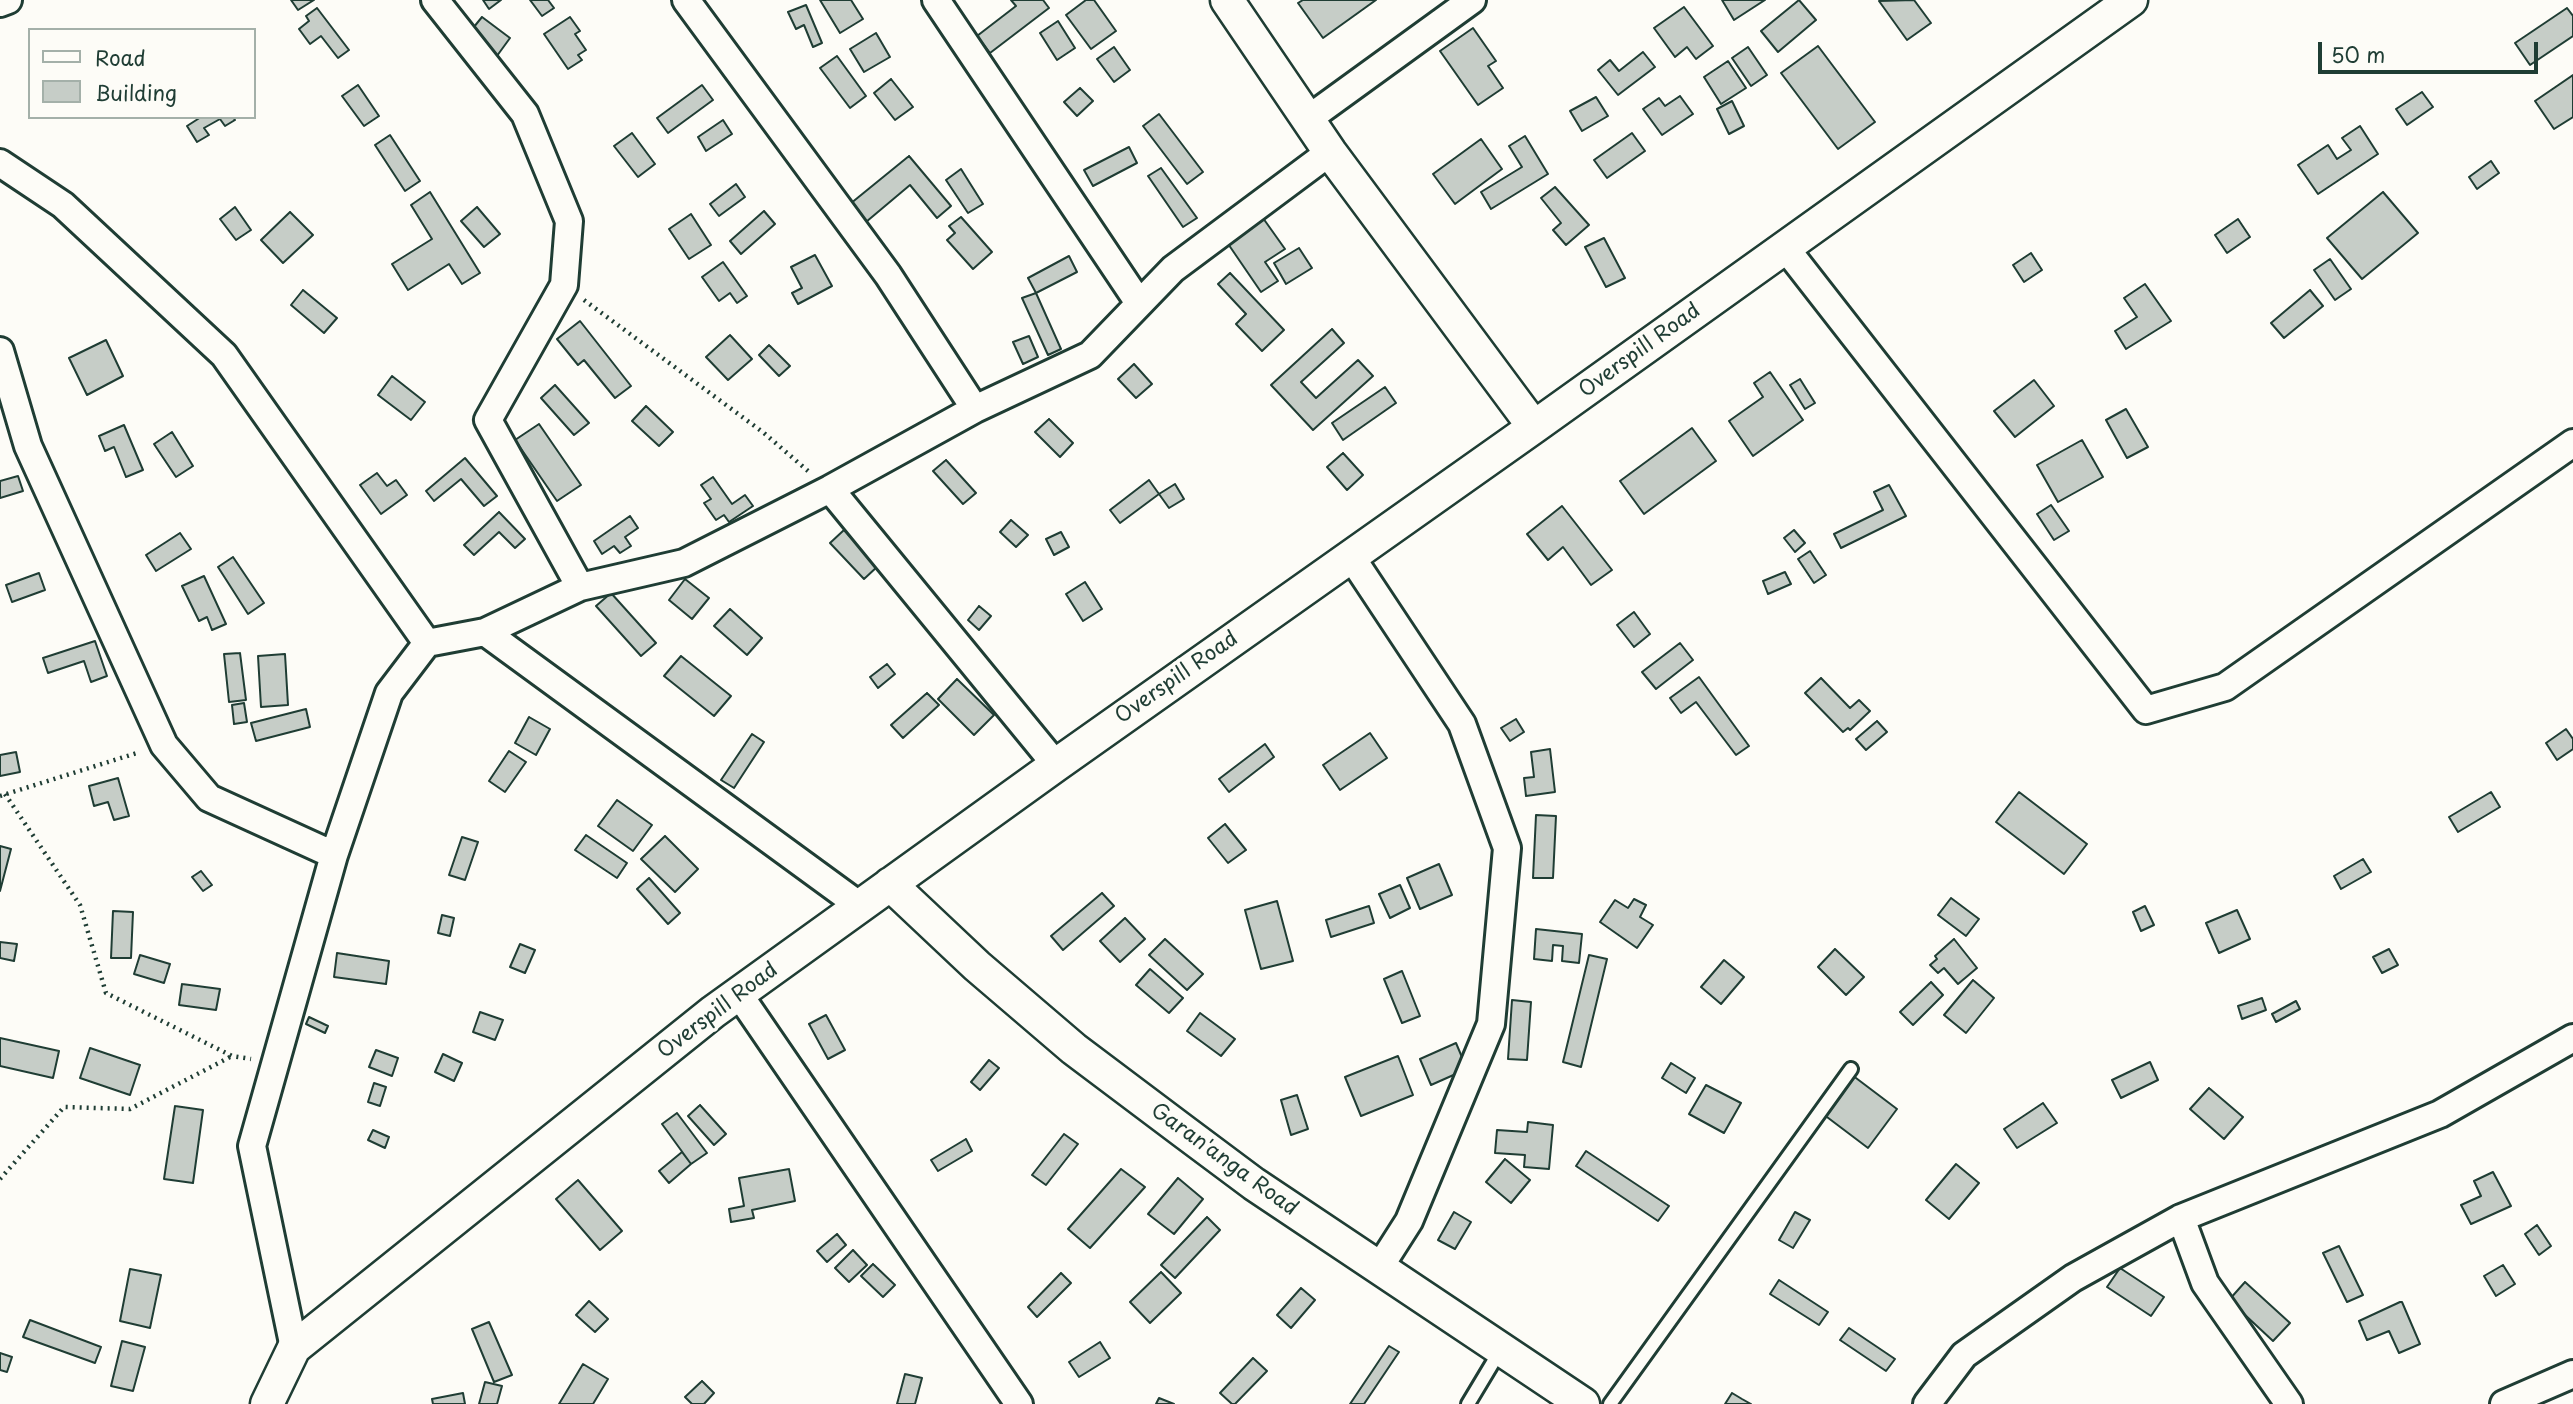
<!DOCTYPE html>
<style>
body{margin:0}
#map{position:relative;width:2573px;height:1404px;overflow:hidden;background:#fdfcf7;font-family:"Playpen Sans",sans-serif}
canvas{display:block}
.legend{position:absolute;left:28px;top:28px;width:228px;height:91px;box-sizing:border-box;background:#fdfcf7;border:2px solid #a4b0a9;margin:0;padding:9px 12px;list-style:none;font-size:21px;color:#1f3d34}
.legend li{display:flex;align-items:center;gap:14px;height:35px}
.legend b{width:35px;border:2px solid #a4b0a9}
.scale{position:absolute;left:2318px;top:42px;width:220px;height:32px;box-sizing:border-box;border:4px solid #1f3d34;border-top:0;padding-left:9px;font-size:21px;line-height:24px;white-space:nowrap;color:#1f3d34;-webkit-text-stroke:5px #fdfcf7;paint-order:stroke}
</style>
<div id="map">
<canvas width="2573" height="1404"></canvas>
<ul class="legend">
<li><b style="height:9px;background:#fdfcf7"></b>Road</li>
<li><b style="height:19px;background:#c6cdc7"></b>Building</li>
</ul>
<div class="scale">50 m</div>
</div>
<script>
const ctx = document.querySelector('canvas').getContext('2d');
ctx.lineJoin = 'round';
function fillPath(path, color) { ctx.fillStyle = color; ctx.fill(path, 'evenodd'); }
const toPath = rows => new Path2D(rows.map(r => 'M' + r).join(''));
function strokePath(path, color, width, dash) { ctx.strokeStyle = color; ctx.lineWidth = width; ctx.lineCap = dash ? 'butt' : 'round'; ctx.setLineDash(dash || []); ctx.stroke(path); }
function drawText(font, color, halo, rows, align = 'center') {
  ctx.font = font + ' "Playpen Sans",sans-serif'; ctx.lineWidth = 7; ctx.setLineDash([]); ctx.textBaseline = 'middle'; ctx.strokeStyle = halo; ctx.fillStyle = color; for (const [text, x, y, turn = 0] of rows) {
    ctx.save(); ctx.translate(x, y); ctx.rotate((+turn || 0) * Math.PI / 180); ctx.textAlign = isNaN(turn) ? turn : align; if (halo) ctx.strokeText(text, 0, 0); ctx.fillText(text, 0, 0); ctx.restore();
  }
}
const building = toPath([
 [291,0,314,0,298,10,291,0],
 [483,0,501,0,489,9,483,0],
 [530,0,548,0,554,8,542,16,530,0],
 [820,0,851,0,863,19,840,33,820,0],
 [1011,0,1043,0,1049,8,990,53,977,36,1016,6,1011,0],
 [1086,0,1094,0,1116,31,1091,49,1066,15,1086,0],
 [1303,0,1376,0,1323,38,1298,3,1303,0],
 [1722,0,1765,0,1734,20,1722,0],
 [1799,0,1816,20,1778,52,1761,31,1799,0],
 [1914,0,1931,23,1907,40,1879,1,1914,0],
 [806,5,822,43,813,47,804,25,796,29,788,12,806,5],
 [1684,7,1713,46,1696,59,1687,47,1675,57,1654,28,1684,7],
 [317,8,349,50,338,58,321,36,310,44,299,29,309,21,306,16,317,8],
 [2567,8,2573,16,2573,36,2530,65,2515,43,2567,8],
 [482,17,510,38,494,60,465,38,482,17],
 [570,17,580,31,575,34,586,50,578,55,582,60,568,69,544,34,570,17],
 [1058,21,1075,48,1057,60,1040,33,1058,21],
 [1473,28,1496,61,1488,66,1503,88,1478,105,1440,51,1473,28],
 [876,33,890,57,864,72,850,49,876,33],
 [1818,46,1875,122,1838,149,1781,73,1818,46],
 [1114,47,1130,70,1114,82,1097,59,1114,47],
 [1748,47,1767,75,1751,86,1732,58,1748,47],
 [1643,52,1655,67,1618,95,1598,70,1610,60,1619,71,1643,52],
 [837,56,866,96,850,108,820,68,837,56],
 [1728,61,1746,88,1721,104,1704,77,1728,61],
 [2573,75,2573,117,2554,129,2535,101,2573,75],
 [891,79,913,107,895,120,874,93,891,79],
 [358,85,379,116,364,126,342,96,358,85],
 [702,85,713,100,668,133,657,118,702,85],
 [1080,88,1093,101,1077,116,1064,102,1080,88],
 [2422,92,2433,107,2407,125,2396,109,2422,92],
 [1680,96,1693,114,1662,135,1643,109,1659,98,1665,106,1680,96],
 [1596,97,1608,116,1582,131,1570,111,1596,97],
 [1732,101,1744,126,1729,134,1717,109,1732,101],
 [1159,114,1203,172,1187,184,1143,126,1159,114],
 [201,117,233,117,235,120,225,126,220,119,204,128,209,135,197,142,187,126,201,117],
 [723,120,732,134,706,151,698,137,723,120],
 [2360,126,2378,154,2318,194,2298,165,2328,145,2337,159,2351,150,2342,138,2360,126],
 [632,133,655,164,638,177,614,146,632,133],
 [1632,133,1645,151,1607,178,1594,160,1632,133],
 [390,135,420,181,405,191,375,145,390,135],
 [1525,136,1548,174,1491,209,1481,192,1522,167,1509,146,1525,136],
 [1481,139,1502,169,1455,204,1433,174,1481,139],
 [1129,147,1137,163,1093,186,1084,170,1129,147],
 [909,156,951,206,937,218,910,185,866,222,850,204,909,156],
 [2491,161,2499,173,2477,189,2469,177,2491,161],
 [1161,168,1197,218,1183,227,1148,176,1161,168],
 [961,169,983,204,968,213,946,180,961,169],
 [736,184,745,197,719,216,710,204,736,184],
 [1555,187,1589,225,1566,245,1553,230,1561,223,1541,198,1555,187],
 [430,192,480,273,462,284,449,264,408,290,392,264,432,239,411,205,430,192],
 [2383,192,2418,233,2362,279,2327,238,2383,192],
 [235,207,251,230,236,240,220,219,235,207],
 [477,207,500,234,484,247,461,221,477,207],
 [764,211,775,224,741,254,730,241,764,211],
 [1258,211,1285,249,1265,262,1278,281,1261,292,1222,235,1258,211],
 [290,212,313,235,283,263,261,240,290,212],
 [691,214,711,245,689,259,669,229,691,214],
 [961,217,992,252,973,269,947,240,955,233,949,226,961,217],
 [2238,219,2250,237,2227,253,2215,235,2238,219],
 [1604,238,1625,278,1606,287,1585,247,1604,238],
 [1299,248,1312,268,1286,284,1274,263,1299,248],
 [2031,253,2042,270,2024,282,2013,265,2031,253],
 [815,255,832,286,798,304,792,293,802,288,791,267,815,255],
 [1069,256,1077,272,1036,293,1028,278,1069,256],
 [2330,259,2351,289,2335,300,2314,270,2330,259],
 [723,262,747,296,737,303,730,293,719,301,702,277,723,262],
 [1230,273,1284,330,1262,351,1236,324,1246,314,1218,284,1230,273],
 [2145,284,2171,321,2126,349,2115,331,2137,317,2124,298,2145,284],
 [303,290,337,318,324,333,291,305,303,290],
 [2310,290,2323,306,2284,338,2271,323,2310,290],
 [1036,293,1061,349,1048,355,1022,298,1036,293],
 [580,321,631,386,615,398,584,360,578,365,557,339,580,321],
 [1332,329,1344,343,1301,382,1316,398,1358,360,1373,376,1313,430,1271,385,1332,329],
 [730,335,752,359,728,380,706,357,730,335],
 [1029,336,1038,357,1023,364,1013,342,1029,336],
 [106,340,123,376,87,395,69,358,106,340],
 [769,345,790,366,779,376,759,355,769,345],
 [1134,364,1152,384,1136,398,1118,379,1134,364],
 [1770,372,1803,420,1753,456,1729,421,1763,397,1754,383,1770,372],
 [392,376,425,402,411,420,378,395,392,376],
 [1800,379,1815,403,1805,409,1790,385,1800,379],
 [2034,380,2054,406,2015,437,1994,411,2034,380],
 [555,385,589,423,574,435,541,398,555,385],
 [1385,387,1396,403,1343,440,1332,423,1385,387],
 [646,406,673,432,659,446,632,421,646,406],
 [2126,409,2148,447,2127,458,2106,420,2126,409],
 [1049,419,1073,443,1060,457,1035,432,1049,419],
 [539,424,581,485,557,501,515,440,539,424],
 [124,425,143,470,126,477,114,447,105,451,99,436,124,425],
 [1692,428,1716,461,1644,514,1620,481,1692,428],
 [172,432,193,466,176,477,154,444,172,432],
 [2082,440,2103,477,2058,502,2037,465,2082,440],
 [1343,453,1363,475,1347,490,1327,467,1343,453],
 [465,458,497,496,484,506,461,479,434,501,426,491,465,458],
 [946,460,976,493,963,504,933,471,946,460],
 [377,473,387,486,396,480,407,495,381,514,360,485,377,473],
 [18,476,23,491,0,498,0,481,18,476],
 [713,477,732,504,745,495,753,506,729,522,724,515,716,520,704,503,711,499,701,485,713,477],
 [1149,480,1159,494,1120,523,1110,510,1149,480],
 [1175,484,1184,499,1169,508,1159,494,1175,484],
 [1889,485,1906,516,1841,548,1834,534,1883,510,1874,492,1889,485],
 [2051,505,2069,531,2054,540,2037,514,2051,505],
 [1562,506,1612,570,1591,585,1563,547,1548,560,1527,534,1562,506],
 [499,512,525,539,515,548,499,532,474,555,464,545,499,512],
 [630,516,638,528,625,537,631,546,620,553,614,546,602,554,594,541,630,516],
 [1011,520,1028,535,1016,547,1000,532,1011,520],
 [844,530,878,566,864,579,830,543,844,530],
 [1794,530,1805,543,1795,552,1784,538,1794,530],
 [1061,532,1069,547,1054,555,1046,539,1061,532],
 [180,533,191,549,156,571,146,555,180,533],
 [1810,551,1826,575,1814,583,1798,559,1810,551],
 [233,557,264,603,248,614,218,567,233,557],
 [1785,572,1791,584,1768,594,1763,581,1785,572],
 [39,573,45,590,12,602,6,585,39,573],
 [204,576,226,624,212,630,207,617,199,621,182,586,204,576],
 [685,579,709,598,692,619,669,600,685,579],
 [1085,582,1102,609,1083,621,1066,594,1085,582],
 [611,593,656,643,641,656,596,606,611,593],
 [979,606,991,616,979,630,968,620,979,606],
 [730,609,762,638,747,655,714,626,730,609],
 [1634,612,1650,634,1634,647,1617,625,1634,612],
 [95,641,107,676,91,682,84,661,48,673,43,658,95,641],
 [1680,643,1693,660,1656,689,1642,672,1680,643],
 [240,653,246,700,229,702,224,654,240,653],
 [285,654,288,705,261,707,258,656,285,654],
 [681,656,731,696,714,716,664,676,681,656],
 [887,664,895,674,878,688,870,677,887,664],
 [1699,677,1749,746,1736,755,1696,702,1681,713,1670,698,1699,677],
 [1821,678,1850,708,1859,700,1870,711,1850,730,1848,728,1843,732,1805,693,1821,678],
 [957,679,994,715,974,735,938,699,957,679],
 [927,693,939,705,903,738,891,725,927,693],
 [244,703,247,722,234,724,232,705,244,703],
 [306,709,310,727,256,741,251,723,306,709],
 [529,717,550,729,536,755,515,743,529,717],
 [1516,719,1524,732,1510,741,1501,728,1516,719],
 [1877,721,1887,732,1866,750,1856,739,1877,721],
 [2566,729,2573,739,2573,749,2557,760,2546,743,2566,729],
 [1370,733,1387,758,1340,790,1323,765,1370,733],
 [752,734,764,742,734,788,721,780,752,734],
 [1265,744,1274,757,1229,792,1219,779,1265,744],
 [1550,749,1555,792,1526,796,1524,778,1534,777,1531,752,1550,749],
 [509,751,526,762,505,792,489,781,509,751],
 [16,752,20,772,0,776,0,755,16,752],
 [118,778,129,816,114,820,108,802,94,806,89,786,118,778],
 [2019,792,2087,844,2064,874,1996,822,2019,792],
 [2491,792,2500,807,2458,832,2449,817,2491,792],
 [617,800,652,825,633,851,598,826,617,800],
 [1536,815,1556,816,1553,878,1533,878,1536,815],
 [1225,824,1246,850,1228,863,1208,838,1225,824],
 [586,835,627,863,617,878,575,850,586,835],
 [665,836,698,869,675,892,641,859,665,836],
 [462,837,478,842,465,880,449,875,462,837],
 [0,846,11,849,0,891,0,846],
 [2363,859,2371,872,2341,889,2334,876,2363,859],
 [1439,864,1452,895,1420,909,1407,878,1439,864],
 [201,871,212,885,203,891,192,877,201,871],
 [649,878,680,913,668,924,637,889,649,878],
 [1400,885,1410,908,1390,918,1379,894,1400,885],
 [1102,893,1114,906,1063,950,1051,936,1102,893],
 [1951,898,1979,919,1966,936,1938,915,1951,898],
 [1634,899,1646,905,1640,917,1653,925,1637,948,1600,922,1615,900,1628,908,1634,899],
 [1277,901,1293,961,1261,969,1245,910,1277,901],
 [1369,906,1374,923,1331,937,1326,920,1369,906],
 [2145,906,2154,925,2141,931,2133,912,2145,906],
 [2237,910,2250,939,2219,953,2206,923,2237,910],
 [113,911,133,912,131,958,111,958,113,911],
 [442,915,454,918,450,936,438,933,442,915],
 [1125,918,1145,939,1120,962,1100,941,1125,918],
 [1536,929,1582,934,1579,963,1562,961,1563,946,1553,945,1552,961,1534,959,1536,929],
 [1165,939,1203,974,1187,990,1149,955,1165,939],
 [1954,939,1977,968,1958,984,1944,968,1938,973,1930,965,1937,959,1935,956,1954,939],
 [0,942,17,944,14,961,0,958,0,942],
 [520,944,535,950,525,973,510,967,520,944],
 [1835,949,1864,977,1846,995,1818,967,1835,949],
 [2389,949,2398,965,2382,973,2373,957,2389,949],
 [337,953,389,961,386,984,334,977,337,953],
 [140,955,170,964,164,983,134,974,140,955],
 [1589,955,1607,959,1581,1067,1563,1062,1589,955],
 [1724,960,1744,977,1721,1004,1701,987,1724,960],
 [1150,969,1183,998,1169,1013,1136,985,1150,969],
 [1402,971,1420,1016,1402,1023,1384,979,1402,971],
 [1973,980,1994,998,1966,1033,1944,1015,1973,980],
 [1931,982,1943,995,1913,1025,1900,1012,1931,982],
 [182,984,220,989,216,1010,179,1005,182,984],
 [2262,998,2266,1010,2242,1019,2238,1006,2262,998],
 [1512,1000,1531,1002,1527,1060,1508,1059,1512,1000],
 [2296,1001,2300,1009,2276,1022,2272,1014,2296,1001],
 [480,1012,503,1020,495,1040,473,1032,480,1012],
 [1200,1013,1235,1039,1221,1056,1187,1031,1200,1013],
 [826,1015,845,1050,828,1059,809,1024,826,1015],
 [309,1017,328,1026,325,1033,306,1024,309,1017],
 [0,1038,59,1051,53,1078,0,1066,0,1038],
 [1456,1043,1467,1069,1431,1085,1420,1059,1456,1043],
 [90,1048,140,1065,130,1095,80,1078,90,1048],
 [376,1050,398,1058,392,1076,369,1067,376,1050],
 [443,1054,462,1063,454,1081,435,1072,443,1054],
 [1398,1056,1413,1095,1361,1116,1345,1077,1398,1056],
 [989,1060,999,1068,980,1090,971,1082,989,1060],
 [2150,1062,2158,1080,2121,1098,2112,1080,2150,1062],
 [1671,1063,1695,1078,1686,1093,1662,1078,1671,1063],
 [1852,1075,1897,1109,1868,1148,1823,1114,1852,1075],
 [374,1083,386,1087,380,1106,368,1102,374,1083],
 [1706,1085,1741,1103,1724,1133,1689,1114,1706,1085],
 [2209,1088,2243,1117,2224,1139,2190,1109,2209,1088],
 [1297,1095,1308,1129,1291,1135,1281,1100,1297,1095],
 [2043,1103,2057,1123,2017,1148,2004,1129,2043,1103],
 [700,1105,726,1134,714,1145,688,1116,700,1105],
 [175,1106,203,1110,193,1183,164,1179,175,1106],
 [677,1113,707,1153,691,1164,662,1124,677,1113],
 [1528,1122,1553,1125,1549,1169,1524,1167,1525,1155,1495,1153,1497,1130,1527,1132,1528,1122],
 [373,1130,389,1137,385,1148,368,1140,373,1130],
 [1064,1134,1078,1144,1046,1185,1032,1175,1064,1134],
 [966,1139,972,1151,938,1171,931,1160,966,1139],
 [1586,1151,1669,1206,1658,1221,1576,1166,1586,1151],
 [682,1152,691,1164,669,1183,659,1171,682,1152],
 [1505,1159,1530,1180,1511,1203,1486,1182,1505,1159],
 [1956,1164,1979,1183,1949,1219,1926,1200,1956,1164],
 [789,1169,795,1201,752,1210,754,1218,731,1222,729,1209,744,1206,739,1178,789,1169],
 [1121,1169,1145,1187,1090,1248,1068,1229,1121,1169],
 [2493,1172,2511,1206,2471,1224,2461,1205,2481,1196,2474,1181,2493,1172],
 [1178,1178,1203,1199,1174,1234,1148,1214,1178,1178],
 [578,1180,622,1231,600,1250,556,1199,578,1180],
 [1454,1212,1471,1222,1455,1249,1438,1240,1454,1212],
 [1795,1212,1810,1220,1793,1248,1779,1240,1795,1212],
 [1207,1217,1220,1230,1175,1278,1161,1265,1207,1217],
 [2537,1225,2551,1246,2539,1255,2525,1234,2537,1225],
 [837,1234,846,1245,827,1262,817,1251,837,1234],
 [2339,1246,2363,1295,2347,1302,2323,1253,2339,1246],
 [853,1250,867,1265,849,1282,835,1268,853,1250],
 [873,1264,895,1285,883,1297,861,1276,873,1264],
 [2503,1265,2515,1284,2496,1296,2484,1276,2503,1265],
 [2120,1268,2164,1297,2151,1316,2107,1287,2120,1268],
 [130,1269,161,1275,150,1328,120,1321,130,1269],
 [1161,1272,1181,1293,1150,1323,1130,1302,1161,1272],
 [1061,1273,1071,1283,1037,1317,1028,1307,1061,1273],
 [1779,1280,1828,1312,1819,1325,1770,1294,1779,1280],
 [2245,1282,2290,1323,2273,1341,2229,1300,2245,1282],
 [1301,1288,1315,1300,1291,1328,1277,1315,1301,1288],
 [589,1301,608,1319,595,1332,576,1315,589,1301],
 [2400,1302,2402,1302,2420,1344,2399,1353,2389,1331,2367,1340,2359,1321,2400,1302],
 [30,1320,101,1347,95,1363,23,1337,30,1320],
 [489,1322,512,1375,494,1382,472,1329,489,1322],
 [1849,1328,1895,1359,1886,1371,1840,1340,1849,1328],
 [122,1341,145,1347,133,1391,111,1386,122,1341],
 [1100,1342,1110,1358,1079,1377,1069,1362,1100,1342],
 [1389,1346,1399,1352,1364,1404,1350,1404,1389,1346],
 [0,1353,12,1357,7,1372,0,1370,0,1353],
 [1253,1358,1267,1371,1235,1404,1232,1404,1220,1393,1253,1358],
 [583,1364,608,1379,593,1404,559,1404,583,1364],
 [905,1374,922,1378,915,1404,897,1404,905,1374],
 [702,1381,714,1393,704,1404,692,1404,685,1397,702,1381],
 [485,1382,502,1386,497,1404,479,1404,485,1382],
 [463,1393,465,1404,433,1404,432,1399,463,1393],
 [1732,1393,1742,1399,1751,1404,1725,1404,1732,1393],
 [1159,1398,1174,1404,1156,1404,1159,1398]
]);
const path = toPath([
 [584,300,764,433,808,471],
 [5,794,80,905,106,993,232,1056,251,1059],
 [0,796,140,752],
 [0,1179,64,1107,130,1109,232,1056]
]);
const service = toPath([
 [1468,1404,1501,1349],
 [1610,1404,1851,1069]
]);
const minor = toPath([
 [435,0,525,114,569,221,564,285,488,420,580,587],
 [686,0,888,275,975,409],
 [936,0,1139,303],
 [0,3,8,0],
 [1308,119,1472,0],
 [0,163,63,205,224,355,427,643,389,693,334,855,252,1146,294,1348],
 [1784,246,2146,710,2225,687,2573,443],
 [0,351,28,446,164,745,209,798,334,855],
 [830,489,1056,765],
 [1350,555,1462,724,1507,848,1491,1024,1409,1221,1379,1268],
 [485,632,580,587,684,563,830,489,975,409,1090,355,1173,269,1330,152],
 [427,643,485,632,860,906],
 [738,993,1019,1404],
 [2181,1218,2205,1283,2289,1404],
 [1927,1404,1964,1355,2073,1278,2181,1218,2440,1114,2573,1038],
 [2504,1404,2573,1374]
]);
const tertiary = toPath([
 [1227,0,1330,152,1534,427],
 [890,884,977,966,1074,1049,1183,1131,1254,1184,1583,1404],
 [267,1404,294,1348,713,1012,1056,765,1534,427,2131,0]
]);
const streetNames = [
 ["Overspill Road",1640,351,-36],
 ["Overspill Road",1177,678,-35],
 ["Overspill Road",718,1011,-37],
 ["Garan'anga Road",1224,1160,36]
];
fillPath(building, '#c6cdc7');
strokePath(building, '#1f3d34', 2);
strokePath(service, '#1f3d34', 18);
strokePath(minor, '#1f3d34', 32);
strokePath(tertiary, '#1f3d34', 37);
strokePath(path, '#1f3d34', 4.5, [2, 5]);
strokePath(service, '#fdfcf7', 12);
strokePath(minor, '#fdfcf7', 26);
strokePath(tertiary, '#fdfcf7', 32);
drawText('21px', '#1f3d34', '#fdfcf7', streetNames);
</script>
